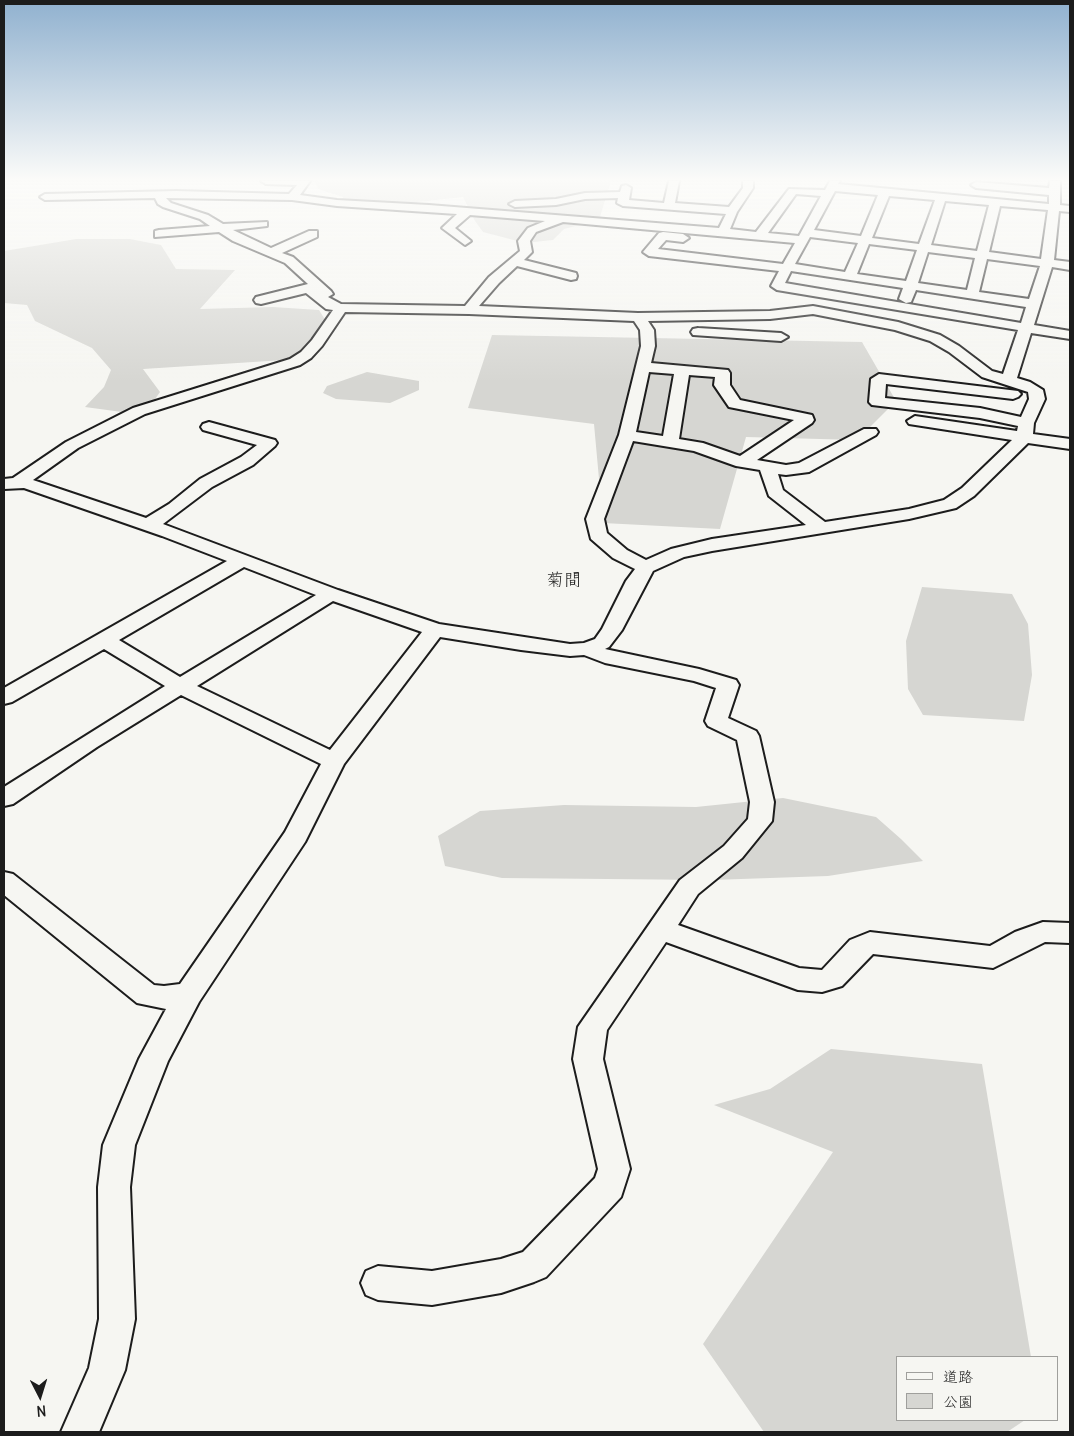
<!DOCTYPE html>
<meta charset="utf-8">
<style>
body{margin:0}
#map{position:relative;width:1074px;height:1436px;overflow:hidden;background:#f6f6f2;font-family:Delius,"Klee One",sans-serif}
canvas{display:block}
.frame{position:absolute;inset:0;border:5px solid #1c1c1c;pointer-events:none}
.legend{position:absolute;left:896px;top:1356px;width:162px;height:65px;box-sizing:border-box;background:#f6f6f2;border:1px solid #9f9f9c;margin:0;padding:6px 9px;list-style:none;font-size:15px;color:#1c1c1c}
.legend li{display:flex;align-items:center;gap:10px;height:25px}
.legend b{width:25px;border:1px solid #9f9f9c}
.north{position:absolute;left:15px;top:1371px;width:50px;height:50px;-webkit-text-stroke:4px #f6f6f2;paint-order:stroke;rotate:175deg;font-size:14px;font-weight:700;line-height:20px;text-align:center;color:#1c1c1c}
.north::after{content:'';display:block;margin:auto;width:18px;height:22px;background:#1c1c1c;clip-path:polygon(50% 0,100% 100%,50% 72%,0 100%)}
</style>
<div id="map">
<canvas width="1074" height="1436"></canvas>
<div class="frame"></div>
<ul class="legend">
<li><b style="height:6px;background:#f6f6f2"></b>道路</li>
<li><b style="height:14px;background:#d6d6d2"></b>公園</li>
</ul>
<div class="north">N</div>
</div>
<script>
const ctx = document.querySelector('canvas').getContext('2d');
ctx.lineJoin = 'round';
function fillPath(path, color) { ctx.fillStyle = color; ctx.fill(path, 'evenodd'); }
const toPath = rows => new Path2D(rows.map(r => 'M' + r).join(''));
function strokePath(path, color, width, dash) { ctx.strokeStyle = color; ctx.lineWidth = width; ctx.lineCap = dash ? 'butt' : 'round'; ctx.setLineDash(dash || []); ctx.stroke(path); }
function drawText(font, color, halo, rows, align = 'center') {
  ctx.font = font + ' Delius,"Klee One",sans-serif'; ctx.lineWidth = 4.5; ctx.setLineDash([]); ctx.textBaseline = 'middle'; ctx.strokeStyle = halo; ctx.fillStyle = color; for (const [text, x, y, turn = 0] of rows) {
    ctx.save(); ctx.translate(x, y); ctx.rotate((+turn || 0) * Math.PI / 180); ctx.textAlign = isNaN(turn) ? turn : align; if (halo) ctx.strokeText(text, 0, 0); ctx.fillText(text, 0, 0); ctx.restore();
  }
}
const green = toPath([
 [315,181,611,181,599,220,564,229,553,240,525,243,483,232,475,221,463,197,409,203,342,203,343,197,318,189],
 [76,239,130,239,161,245,176,269,235,270,200,309,273,307,319,310,329,326,318,344,285,360,143,369,160,392,144,415,85,407,104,387,111,370,92,348,35,321,27,305,4,303,4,251],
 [492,335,862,342,896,401,857,440,746,437,720,529,603,523,594,424,468,408],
 [367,372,419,381,419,390,390,403,336,399,323,393,327,386],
 [922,587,1012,594,1028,624,1032,675,1024,721,923,715,908,689,906,641],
 [783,798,876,817,901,839,923,861,828,876,712,880,502,878,445,866,438,836,480,811,564,805,696,807],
 [831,1049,982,1064,1031,1357,898,1357,898,1420,1025,1420,1007,1432,764,1432,703,1344,833,1152,714,1105,770,1089]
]);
const minor = toPath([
 [261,181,310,181,300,195,337,200,429,205,719,228,726,214,623,206,617,203,618,198,585,199,556,205,515,207,509,204,515,201,556,199,585,193,620,192,622,186,626,185,631,188,629,200,664,203,669,181,679,181,675,203,729,207,743,188,743,181,753,181,753,188,737,212,730,229,756,232,789,189,825,190,830,181,840,181,838,184,1049,204,1049,195,976,188,971,185,976,182,1049,188,1050,181,1060,181,1060,205,1070,206,1070,212,1059,211,1054,260,1070,262,1070,270,1052,267,1034,325,1070,331,1070,339,1031,333,1017,378,1030,382,1043,390,1045,399,1034,423,1033,434,1070,439,1070,449,1028,443,974,496,956,508,909,519,712,551,684,557,653,571,622,630,609,647,605,649,699,669,736,680,739,685,728,718,756,731,759,736,774,802,772,821,742,858,698,894,678,925,799,968,822,970,850,940,870,932,990,946,1015,932,1043,922,1070,923,1070,943,1045,942,993,968,873,954,842,986,822,992,798,990,666,942,607,1030,603,1059,630,1169,621,1197,546,1277,534,1282,501,1293,432,1305,378,1300,366,1295,361,1283,366,1271,378,1266,432,1271,501,1259,523,1252,595,1178,598,1169,573,1059,578,1027,680,880,724,846,748,819,750,802,737,740,708,726,705,721,716,688,694,681,605,663,584,655,570,656,521,650,440,637,344,764,305,842,199,1002,168,1061,135,1145,130,1187,135,1319,125,1370,99,1432,61,1432,89,1368,99,1319,98,1187,103,1145,139,1059,166,1009,137,1003,4,895,4,872,13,874,154,985,164,986,180,984,285,832,321,764,181,695,97,747,13,804,4,806,4,787,165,686,104,649,12,702,4,704,4,688,227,561,162,536,24,488,4,489,4,479,13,478,66,442,133,408,290,359,301,352,312,340,333,310,326,309,306,293,261,304,256,303,254,300,256,297,308,284,285,263,233,241,219,232,155,237,155,231,159,230,210,226,200,219,163,207,158,204,155,198,45,200,40,197,45,194,176,191,289,194,297,185,266,184,261,181],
 [835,191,878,195,861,236,814,230,835,191],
 [796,194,821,196,799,236,768,233,796,194],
 [889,196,935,200,919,244,872,238,889,196],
 [166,198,292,200,337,206,457,214,442,228,465,245,471,241,455,228,470,215,545,221,528,228,518,241,520,251,489,277,465,306,341,304,328,297,333,294,331,291,293,257,282,253,317,237,317,231,309,231,271,248,233,230,267,226,267,222,223,224,208,215,171,203,166,198],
 [945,201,989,205,977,251,931,245,945,201],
 [1000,206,1048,210,1041,259,989,252,1000,206],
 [563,222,795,243,783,264,658,249,666,240,683,242,689,238,683,234,663,232,659,233,643,252,649,256,779,271,771,286,777,290,1018,330,1003,374,992,371,959,346,940,335,898,322,813,306,770,311,638,313,479,306,499,283,517,266,571,280,576,279,577,276,576,273,524,260,532,252,530,241,536,232,563,222],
 [810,237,858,243,845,272,795,264,810,237],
 [869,244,917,250,906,281,857,274,869,244],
 [928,252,975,258,967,290,918,283,928,252],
 [987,259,1040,266,1029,299,979,292,987,259],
 [791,271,903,288,899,299,906,303,911,302,916,290,1026,307,1021,323,785,283,791,271],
 [345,312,469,314,634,321,640,330,641,346,619,435,586,519,591,539,613,558,635,569,626,581,602,629,595,639,584,643,570,644,439,624,338,590,163,524,212,487,253,465,275,446,277,443,275,440,209,422,203,424,201,427,203,430,257,445,241,457,200,479,169,504,146,518,33,480,78,448,145,414,300,365,311,358,322,346,345,312],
 [813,314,895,330,930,341,949,352,982,377,1028,392,1029,399,1021,417,980,408,885,398,886,384,1013,399,1018,397,1021,394,1018,391,879,374,871,379,869,402,872,405,980,418,1018,426,1017,431,915,416,907,421,909,424,1012,440,962,488,944,500,909,509,825,522,783,490,778,474,786,475,809,472,876,435,878,432,876,429,864,429,799,463,786,465,757,460,812,423,814,420,812,415,740,400,730,385,730,373,728,370,651,363,655,346,654,330,648,321,770,319,813,314],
 [649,372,674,374,663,436,636,432,649,372],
 [689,375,715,377,714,385,729,407,794,420,740,456,703,443,679,439,689,375],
 [633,441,694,451,736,466,760,470,769,496,806,525,712,539,671,549,646,560,627,550,607,533,604,519,633,441],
 [244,567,316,595,180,677,119,640,244,567],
 [333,601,422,632,330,750,197,686,333,601],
 [698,328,781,333,788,337,781,341,693,335,691,332,693,329,698,328]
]);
const quarterNames = [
 ["菊間",564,581]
];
fillPath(green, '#d6d6d2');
strokePath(minor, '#1c1c1c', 4);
fillPath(minor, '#f6f6f2');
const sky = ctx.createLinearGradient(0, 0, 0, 382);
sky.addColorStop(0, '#90b1cf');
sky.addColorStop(0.47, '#fbfbf9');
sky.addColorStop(1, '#fbfbf900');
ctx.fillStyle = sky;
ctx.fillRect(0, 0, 1074, 382);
drawText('18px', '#1c1c1c', '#f6f6f2', quarterNames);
</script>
